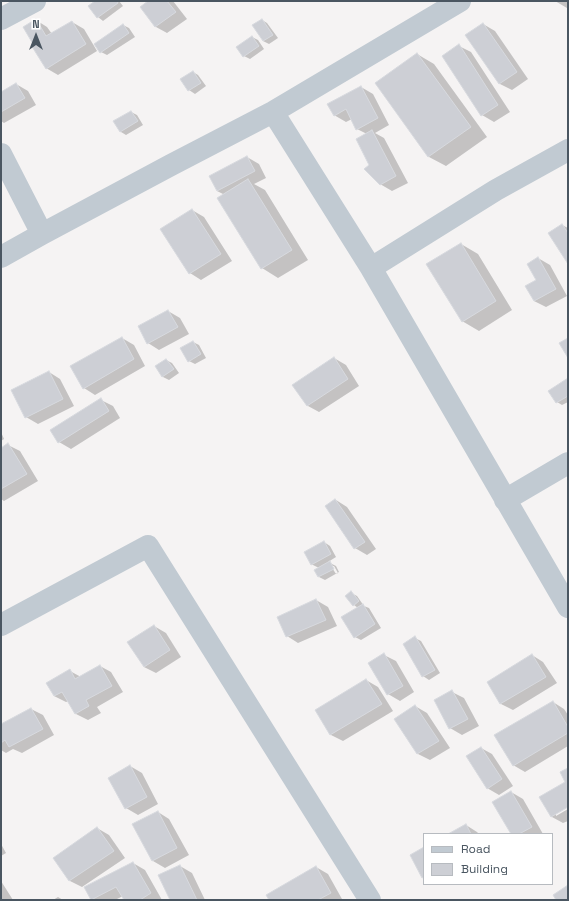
<!DOCTYPE html>
<style>
body{margin:0}
#map{position:relative;width:569px;height:901px;overflow:hidden;background:#f5f3f3;font-family:"Space Grotesk",sans-serif}
canvas{display:block}
.frame{position:absolute;inset:0;border:2px solid #4a5661;pointer-events:none}
.legend{position:absolute;left:423px;top:833px;width:130px;height:52px;box-sizing:border-box;background:#fff;border:1px solid #b7bbc0;margin:0;padding:5px 7px;list-style:none;font-size:12px;color:#4a5661}
.legend li{display:flex;align-items:center;gap:8px;height:20px}
.legend b{width:20px;border:1px solid #b7bbc0}
.north{position:absolute;left:16px;top:16px;width:40px;height:40px;-webkit-text-stroke:3px #fff;paint-order:stroke;rotate:0deg;font-size:11px;font-weight:700;line-height:16px;text-align:center;color:#4a5661}
.north::after{content:'';display:block;margin:auto;width:14px;height:18px;background:#4a5661;clip-path:polygon(50% 0,100% 100%,50% 72%,0 100%)}
</style>
<div id="map">
<canvas width="569" height="901"></canvas>
<div class="frame"></div>
<ul class="legend">
<li><b style="height:5px;background:#c1cad2"></b>Road</li>
<li><b style="height:11px;background:#cdcfd5"></b>Building</li>
</ul>
<div class="north">N</div>
</div>
<script>
const ctx = document.querySelector('canvas').getContext('2d');
ctx.lineJoin = 'round';
function fillPath(path, color) { ctx.fillStyle = color; ctx.fill(path, 'evenodd'); }
const toPath = rows => new Path2D(rows.map(r => 'M' + r).join(''));
function strokePath(path, color, width, dash) { ctx.strokeStyle = color; ctx.lineWidth = width; ctx.lineCap = dash ? 'butt' : 'round'; ctx.setLineDash(dash || []); ctx.stroke(path); }
const shadow = toPath([
 [97,1,119,1,123,6,103,21,98,17,89,6],
 [150,1,173,1,187,19,167,33,156,27,142,7],
 [555,1,568,1,568,7,567,8],
 [36,20,47,27,52,34,72,22,84,29,97,51,58,75,46,68,35,44],
 [262,20,267,23,278,38,269,44,263,41],
 [483,24,495,31,528,79,512,90,500,84,467,35],
 [123,25,129,28,135,37,107,55,101,52],
 [252,37,258,40,264,49,250,59,244,56],
 [459,46,471,52,510,112,494,122,482,115,443,56],
 [417,54,434,64,487,137,446,166,429,157,376,84],
 [193,72,198,75,206,86,195,94,189,90],
 [16,84,28,91,36,105,4,123,1,121,1,93],
 [361,87,373,94,389,125,375,133,384,138,408,183,392,191,380,184,371,165,367,134,357,129,352,119,346,122,334,115],
 [131,112,137,115,143,125,126,135,121,132,115,122],
 [247,157,259,164,266,178,254,184,265,190,308,260,278,278,262,268,225,195,217,191],
 [192,210,204,217,232,261,201,280,190,273],
 [562,225,568,228,568,262],
 [461,244,478,254,512,310,479,331,462,321],
 [538,258,550,265,567,296,546,307,534,301],
 [168,311,180,318,189,334,159,350,148,343],
 [122,338,134,345,145,366,95,395,84,388],
 [193,342,199,345,206,358,195,364,189,361],
 [334,358,346,365,359,386,319,412,308,406,293,385],
 [166,360,172,363,179,373,169,380,163,377,156,367],
 [49,372,60,379,74,406,38,424,26,417],
 [568,380,568,402,562,405,557,402],
 [101,400,113,406,120,418,71,449,59,442],
 [1,432,4,439,1,441],
 [8,445,20,451,38,481,4,501,1,499,1,449],
 [336,500,347,507,376,549,367,555,355,548],
 [324,542,330,546,336,557,328,562,336,566,339,572,325,580,319,577,316,570,319,568,311,564],
 [331,566,334,566,338,573,336,574],
 [351,593,357,596,364,606,369,608,381,628,361,640,355,637,358,608,354,605],
 [316,600,328,607,337,626,298,643,287,636],
 [154,626,166,633,181,657,156,673,144,667],
 [415,638,421,641,440,673,429,680,423,676],
 [384,655,396,661,414,692,400,701,388,694],
 [532,655,543,662,557,683,513,710,501,704,488,682],
 [100,666,111,672,123,692,97,707,101,713,88,720,76,714,69,701,66,702,54,696,70,671,81,677],
 [366,680,378,687,393,711,343,741,331,735,316,710],
 [452,692,464,698,479,726,462,735,450,728],
 [553,702,564,709,568,715,568,746,525,772,513,765],
 [415,706,427,713,450,748,430,760,418,754,396,719],
 [31,709,43,715,54,735,22,753,13,749,6,753,1,750,1,725],
 [481,748,492,754,513,786,499,795,487,788],
 [130,766,142,773,158,804,138,815,126,808],
 [568,769,568,806,556,813,556,816,568,809,568,821,563,823,552,817,540,797,566,782],
 [511,792,523,799,543,834,512,834],
 [158,812,169,819,189,855,165,868,153,861,134,825],
 [466,825,477,832,479,834,450,834],
 [97,828,109,835,125,858,82,887,70,881,54,858],
 [1,844,6,853,1,856],
 [133,863,145,870,162,900,125,900,123,896,115,900,93,900,91,899],
 [180,866,192,873,205,900,171,900],
 [316,867,328,874,342,899,270,900],
 [1,881,13,900,1,900],
 [58,897,63,900,53,900]
]);
const building = toPath([
 [95,1,117,1,118,3,97,18,88,6,95,1],
 [148,1,167,1,176,12,155,27,140,7,148,1],
 [36,19,46,36,72,21,86,44,46,69,31,45,33,44,23,27,36,19],
 [262,19,273,35,263,41,252,25,262,19],
 [483,23,517,72,499,84,465,35,483,23],
 [123,24,129,33,100,53,94,44,123,24],
 [252,36,259,46,243,57,236,47,252,36],
 [459,44,498,105,481,116,442,56,459,44],
 [417,53,471,127,428,157,375,83,417,53],
 [193,71,201,83,188,91,180,79,193,71],
 [16,83,25,98,1,112,1,92,16,83],
 [361,86,378,118,356,130,346,109,334,116,327,104,361,86],
 [131,111,138,121,120,132,113,121,131,111],
 [372,130,396,176,380,185,364,169,369,165,356,139,372,130],
 [247,156,255,171,217,191,209,176,247,156],
 [248,179,292,250,261,269,217,198,248,179],
 [192,209,221,254,189,274,160,229,192,209],
 [562,224,568,233,568,264,548,233,562,224],
 [461,243,496,301,462,322,426,264,461,243],
 [538,257,556,289,534,301,525,286,536,280,527,264,538,257],
 [168,310,178,327,147,344,138,326,168,310],
 [122,337,134,359,83,389,70,366,122,337],
 [568,338,568,358,559,343,568,338],
 [193,341,201,354,188,362,180,348,193,341],
 [334,357,348,379,307,406,292,385,334,357],
 [166,359,174,369,162,377,155,366,166,359],
 [49,371,63,399,25,418,11,390,49,371],
 [568,378,568,396,556,403,548,391,568,378],
 [101,398,109,411,58,443,50,430,101,398],
 [8,443,27,474,1,489,1,448,8,443],
 [335,499,365,542,354,549,325,506,335,499],
 [324,541,331,554,311,565,304,552,324,541],
 [330,561,334,569,318,577,314,570,330,561],
 [351,591,359,601,353,606,345,596,351,591],
 [316,599,326,620,286,637,277,617,316,599],
 [363,604,375,624,354,638,341,617,363,604],
 [154,625,170,650,144,667,127,642,154,625],
 [415,636,435,670,422,677,403,644,415,636],
 [384,653,403,686,387,695,368,663,384,653],
 [532,654,546,677,500,704,487,682,532,654],
 [100,665,112,686,86,700,89,706,75,714,62,692,54,696,46,683,70,669,75,679,100,665],
 [366,679,382,704,330,735,315,710,366,679],
 [452,690,468,719,449,729,434,700,452,690],
 [553,701,568,727,568,733,513,766,494,735,553,701],
 [415,705,439,741,417,754,394,719,415,705],
 [31,708,43,729,9,747,5,740,1,743,1,724,31,708],
 [481,747,502,779,487,789,466,756,481,747],
 [130,765,147,797,125,809,108,778,130,765],
 [568,768,568,807,551,817,539,797,565,782,560,772,568,768],
 [511,791,532,827,519,834,511,834,492,802,511,791],
 [158,811,177,848,152,861,132,824,158,811],
 [466,824,471,834,448,834,466,824],
 [97,827,114,851,69,881,53,858,97,827],
 [424,847,424,877,422,878,410,855,424,847],
 [133,862,151,893,140,900,124,900,116,887,91,900,84,887,133,862],
 [180,865,197,900,170,900,158,875,180,865],
 [316,866,331,893,318,900,269,900,266,895,316,866],
 [568,885,568,900,556,900,553,895,568,885]
]);
const minor = toPath([
 [1,19,35,1],
 [273,112,371,268,568,607],
 [1,154,42,234],
 [1,257,42,234,171,165,273,112,460,1],
 [371,268,496,190,568,150],
 [505,500,568,463],
 [1,625,148,546,370,900]
]);
fillPath(shadow, '#0003');
fillPath(building, '#cdcfd5');
strokePath(building, '#d7d9de', 1);
strokePath(minor, '#c1cad2', 22);
</script>
